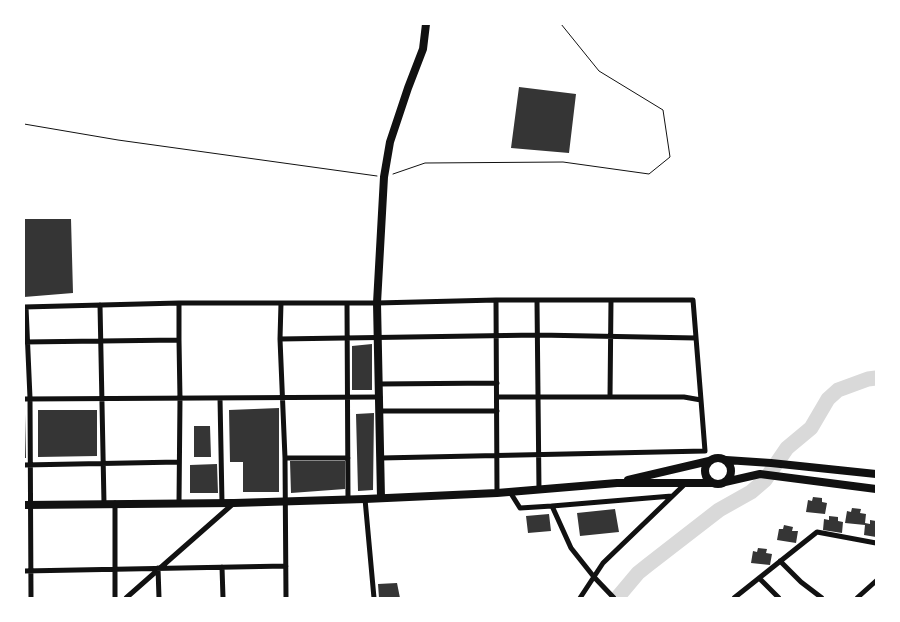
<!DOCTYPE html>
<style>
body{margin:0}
#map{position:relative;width:900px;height:622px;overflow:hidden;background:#fff;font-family:"Exo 2",sans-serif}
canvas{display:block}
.frame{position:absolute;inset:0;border:25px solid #fff;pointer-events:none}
</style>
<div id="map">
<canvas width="900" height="622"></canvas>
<div class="frame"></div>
</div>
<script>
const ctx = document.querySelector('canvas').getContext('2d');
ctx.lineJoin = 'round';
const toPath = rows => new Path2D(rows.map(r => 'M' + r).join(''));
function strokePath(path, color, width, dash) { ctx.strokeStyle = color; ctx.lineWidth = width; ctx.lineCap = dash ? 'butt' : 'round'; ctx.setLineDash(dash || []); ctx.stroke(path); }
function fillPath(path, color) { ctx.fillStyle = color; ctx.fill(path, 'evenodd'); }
const river = toPath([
 [617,598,638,573,648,565,719,510,751,492,765,480,787,448,811,428,828,399,838,390,868,379,876,378]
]);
const building = toPath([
 [519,87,576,94,569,153,511,148],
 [24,219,71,219,73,293,24,297],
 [372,344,372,390,352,390,352,346],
 [279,408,279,492,243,492,243,462,230,462,229,410],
 [38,410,97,410,97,456,38,457],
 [374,413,373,490,358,491,356,414],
 [24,414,25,414,26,458,24,458],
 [194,426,210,426,211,457,194,457],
 [290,461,345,461,345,489,291,493],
 [217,464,218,493,190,493,190,465],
 [813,497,822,498,822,502,827,503,825,514,806,512,808,500,812,501],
 [852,508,861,509,860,513,866,514,865,523,870,524,870,520,876,521,876,537,864,535,865,525,845,523,847,511,851,512],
 [615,509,619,532,580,536,577,513],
 [549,514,551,531,528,533,526,516],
 [829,516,838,517,838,521,843,522,842,533,823,530,824,519,829,520],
 [784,525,793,527,792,531,798,531,796,543,777,540,779,529,783,529],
 [758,548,767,549,766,553,772,554,770,565,751,563,753,551,757,552],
 [397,583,400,598,379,598,378,584]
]);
const path = toPath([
 [24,124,118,140,377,176],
 [393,174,425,163,563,162,649,174,670,157,663,110,599,71,561,24]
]);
const minor = toPath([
 [496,300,497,493],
 [537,301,539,490],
 [281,303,280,339,285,458,286,598],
 [347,303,348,500],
 [100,305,104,503],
 [24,307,179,303,377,303,496,300,693,300,701,400],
 [26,307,30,398,31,598],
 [280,339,538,335,696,338],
 [24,342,179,340],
 [379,384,497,383],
 [610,397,611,300],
 [220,398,222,503],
 [24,399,380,397],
 [380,411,497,411],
 [285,458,348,458],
 [381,458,705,451,701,400,684,397,497,397],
 [24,465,179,462],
 [510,492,520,508,552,506,571,548,594,577,614,598],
 [365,499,374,598],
 [179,502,180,399,179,340,179,303],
 [115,503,115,598],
 [552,506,672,496],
 [780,561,801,582,822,598],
 [222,567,223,598],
 [158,568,159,598],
 [24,571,286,566],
 [759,578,779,598],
 [126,598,234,503],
 [580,598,603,563,685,484],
 [734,598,817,532,876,543],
 [857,598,876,581]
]);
const primary = toPath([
 '705 471a13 13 0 1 1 26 0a13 13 0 1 1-26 0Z',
 [726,460,771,463,876,474],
 [628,480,709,461],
 [725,482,760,474,876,489],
 [381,498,377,303,384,177,390,142,408,88,423,49,426,24],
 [24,505,234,503,365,499,497,493,617,483,712,483]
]);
strokePath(river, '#d9d9d9', 15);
fillPath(building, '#353535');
strokePath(path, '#111', 1);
strokePath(minor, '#111', 5);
strokePath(primary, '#111', 8);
</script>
